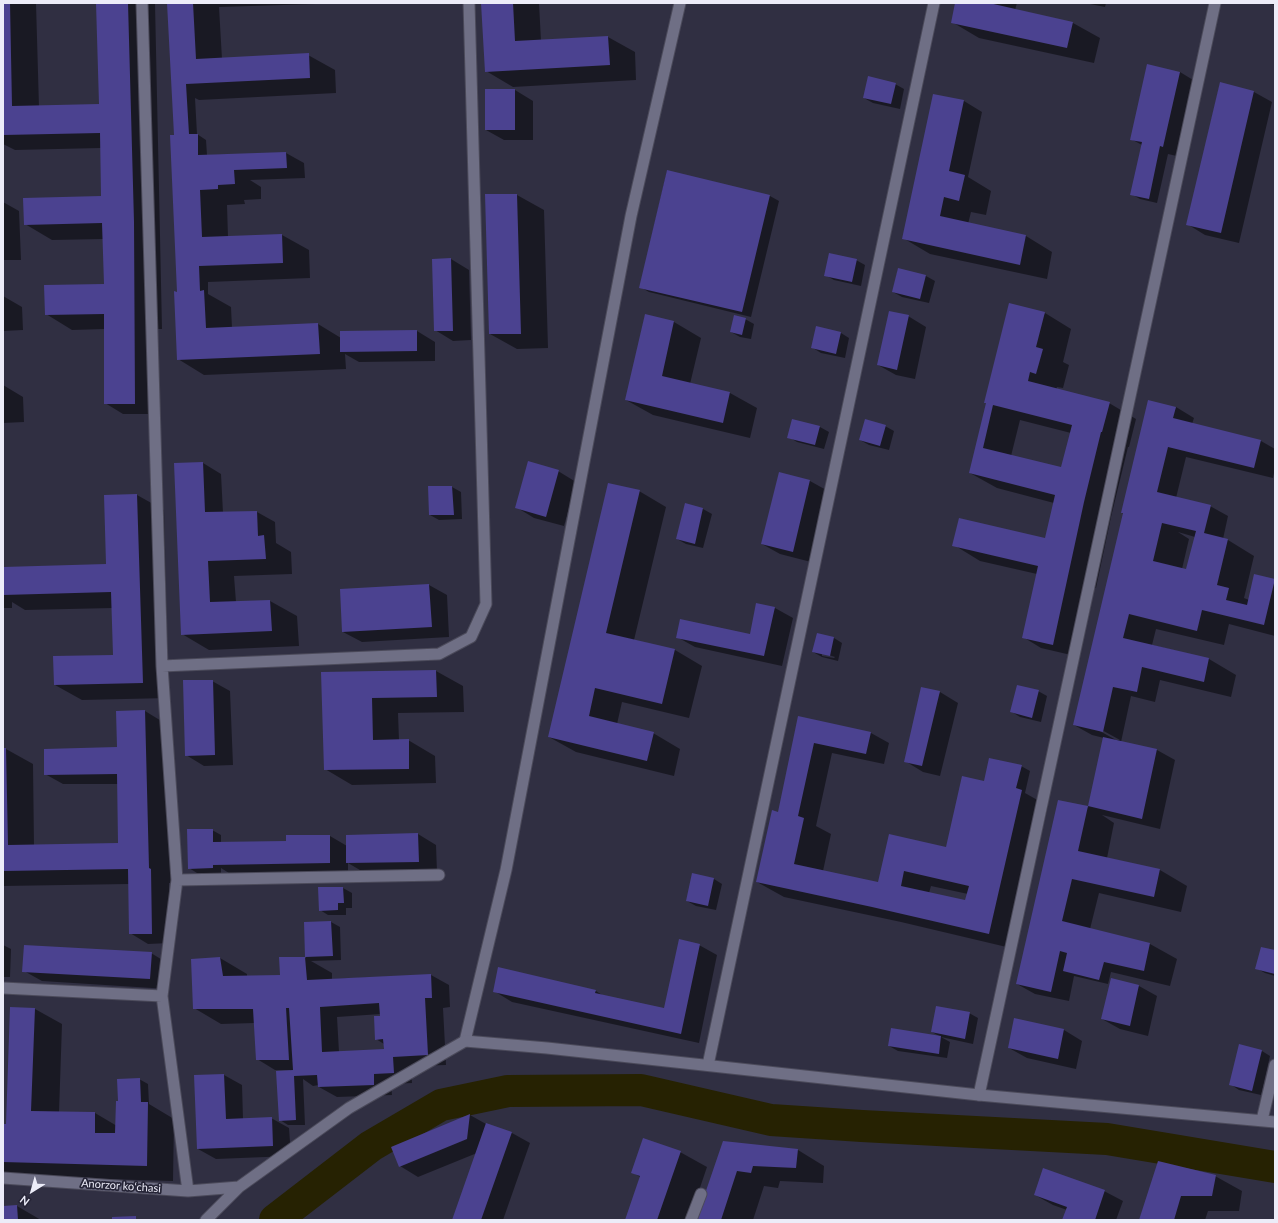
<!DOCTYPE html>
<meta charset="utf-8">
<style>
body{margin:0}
#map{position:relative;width:1278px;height:1223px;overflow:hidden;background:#302f42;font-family:Lato,sans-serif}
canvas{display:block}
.frame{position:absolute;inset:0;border:4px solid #ececf8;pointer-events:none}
.north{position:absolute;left:12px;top:1171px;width:40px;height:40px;-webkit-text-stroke:3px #262537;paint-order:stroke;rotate:217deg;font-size:11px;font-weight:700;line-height:16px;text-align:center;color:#ececf8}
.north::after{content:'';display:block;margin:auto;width:14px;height:18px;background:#ececf8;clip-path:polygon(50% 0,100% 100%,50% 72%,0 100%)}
</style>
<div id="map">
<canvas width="1278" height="1223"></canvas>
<div class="frame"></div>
<div class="north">N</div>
</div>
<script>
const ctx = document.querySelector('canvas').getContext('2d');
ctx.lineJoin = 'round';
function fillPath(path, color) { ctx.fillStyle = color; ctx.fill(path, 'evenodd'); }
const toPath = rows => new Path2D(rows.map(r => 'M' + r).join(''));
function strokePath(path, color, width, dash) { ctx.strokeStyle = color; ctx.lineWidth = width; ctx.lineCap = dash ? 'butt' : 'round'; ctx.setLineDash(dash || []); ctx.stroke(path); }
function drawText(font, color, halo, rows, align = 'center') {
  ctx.font = font + ' Lato,sans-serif'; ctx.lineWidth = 3.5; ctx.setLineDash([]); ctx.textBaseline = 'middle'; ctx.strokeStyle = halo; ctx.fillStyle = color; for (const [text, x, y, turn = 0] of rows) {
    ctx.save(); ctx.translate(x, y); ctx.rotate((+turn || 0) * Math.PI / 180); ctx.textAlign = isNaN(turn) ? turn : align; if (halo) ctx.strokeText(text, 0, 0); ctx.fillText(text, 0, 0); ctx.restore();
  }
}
const shadow = toPath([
 [3,3,36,3,39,107,100,105,97,3,155,3,162,329,153,329,153,414,123,414,105,403,105,329,72,330,46,314,105,285,104,239,52,240,25,224,102,197,101,148,15,150,3,144],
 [169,3,316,3,316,4,219,7,222,59,308,55,335,70,336,93,199,100,195,98,197,134,206,140,207,155,286,153,304,163,305,178,250,180,261,187,261,199,244,200,245,204,227,205,228,237,282,235,309,250,310,278,208,282,208,294,231,307,232,328,318,324,341,338,417,331,435,342,435,361,359,362,345,354,346,369,204,375,178,359,178,292,175,136],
 [482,3,539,3,541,41,608,37,635,52,636,80,513,87,486,71],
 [956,3,1017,3,1015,10,1073,23,1100,38,1094,63,979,38,952,22],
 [1085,3,1106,3,1105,7],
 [1263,3,1275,3,1275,5],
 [1180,72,1198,83,1181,157,1168,154,1157,203,1140,199,1131,194,1142,145,1131,139],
 [895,84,904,89,900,109,873,103,864,98],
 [1220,84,1254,92,1272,102,1239,243,1205,235,1187,224],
 [515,90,533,101,533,140,504,140,486,130],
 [934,95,964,101,982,112,968,177,991,191,986,215,971,212,968,224,1026,236,1052,252,1047,279,930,254,903,238],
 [667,171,770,196,779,201,751,317,649,292,640,287],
 [486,195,517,195,544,210,548,348,517,349,490,334],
 [3,202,19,211,21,260,3,260],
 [451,259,469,270,471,340,453,341,435,330],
 [856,260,865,265,861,286,834,280,825,275],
 [898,269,926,276,935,281,929,303,902,297,893,292],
 [3,296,22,307,23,330,3,331],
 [1045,313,1071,329,1063,362,1069,365,1063,388,1057,387,1056,390,1109,403,1136,419,1129,447,1128,447,1111,517,1096,588,1087,586,1071,655,1041,648,1023,637,1037,574,980,561,954,545,1046,540,1054,503,997,488,970,473,987,403],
 [1020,420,1071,433,1062,468,1011,456],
 [645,316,674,322,701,338,690,384,730,393,757,408,750,438,653,415,626,400],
 [908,316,926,327,915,379,896,375,878,365],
 [745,319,754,324,751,339,740,337,731,332],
 [841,333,849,338,845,358,821,353,813,348],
 [3,385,23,397,24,422,3,423],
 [1176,407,1194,418,1192,424,1261,441,1275,449,1275,468,1273,478,1186,457,1176,498,1210,506,1228,516,1223,539,1228,540,1254,556,1244,598,1249,600,1255,575,1275,580,1275,636,1229,624,1224,645,1156,629,1152,645,1209,659,1236,675,1231,697,1160,680,1155,702,1131,696,1121,742,1157,750,1175,760,1160,829,1102,815,1114,823,1107,858,1160,870,1187,886,1181,912,1099,893,1090,929,1150,944,1177,959,1170,986,1111,972,1108,984,1074,976,1069,1001,1035,994,1017,984,1087,807,1088,808,1104,738,1092,735,1074,725,1124,514,1122,513],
 [1178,532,1195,537,1187,570,1182,569,1189,539],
 [1100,729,1120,740,1116,740,1098,730],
 [793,420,820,427,829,432,824,449,797,442,789,437],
 [885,426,894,431,889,450,869,445,860,440],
 [203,463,221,474,223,513,257,512,275,522,276,543,291,552,292,574,234,576,236,602,270,601,297,616,299,646,209,650,182,634,175,464],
 [558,471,576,482,564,526,534,518,516,507],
 [780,473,810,481,828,491,811,562,780,554,762,544],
 [429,487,452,487,461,492,462,519,439,520,430,515],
 [639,491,666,507,634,640,675,650,702,666,689,718,622,702,617,724,653,733,680,749,674,776,576,752,549,737],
 [137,495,164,510,169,698,82,700,55,685,114,656,113,608,25,610,12,602,12,608,3,608,3,568,107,565],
 [686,504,703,509,712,514,703,548,686,544,677,539],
 [429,585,447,595,449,637,362,642,343,632],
 [775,608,793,618,782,666,695,647,677,637,751,635],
 [834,638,842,643,838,661,822,657,813,652],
 [822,653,835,657,834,658,822,656],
 [436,671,463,686,464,712,398,713,399,740,408,740,435,756,436,783,352,785,325,769,322,673],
 [212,681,230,691,233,765,204,766,186,755],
 [1038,691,1047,696,1041,722,1020,717,1012,712],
 [940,692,958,703,940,776,923,772,905,761],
 [145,711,163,722,164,785,173,790,175,883,169,883,170,943,148,944,130,933,129,884,3,886,3,749,6,749,33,764,34,846,119,844,118,784,63,784,45,774,118,748,117,712],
 [799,717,871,733,889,743,884,764,832,753,816,826,831,834,823,871,879,883,946,848,985,782,1021,766,1030,771,1025,793,1048,806,1015,949,901,922,784,897,757,882,779,813],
 [931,886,968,894,966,901,929,893],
 [212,830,221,835,221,843,287,842,330,836,347,846,347,836,418,834,436,845,437,872,365,873,348,863,348,873,232,875,221,868,221,873,197,873,189,868],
 [714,879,722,884,716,910,696,906,687,901],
 [343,888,352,893,352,908,346,908,346,915,328,915,320,910],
 [331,922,340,927,341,960,311,961,332,973,332,979,431,975,449,985,450,1007,443,1008,446,1065,411,1066,412,1083,391,1084,392,1095,337,1097,319,1087,319,1085,313,1086,303,1079,305,1125,288,1125,280,1120,290,1070,275,1070,257,1059,255,1023,221,1024,194,1008,220,958,247,974,247,977,281,976,280,958,306,958,305,923],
 [381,1014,376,1039,384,1044,385,1050,339,1052,337,1017],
 [3,945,11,949,10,977,3,977],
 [699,945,717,955,699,1043,512,1002,494,991,596,991,605,997,665,1010],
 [1275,951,1275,976,1265,973,1256,968],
 [151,953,169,964,168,989,42,981,24,971],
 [1139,986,1157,996,1148,1036,1120,1029,1102,1019],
 [35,1009,62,1024,59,1113,95,1113,117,1126,139,1079,148,1084,149,1104,174,1119,173,1181,3,1176,3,1125,7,1125],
 [969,1013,978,1018,973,1044,941,1037,950,1042,947,1058,898,1051,889,1046,892,1030,941,1037,932,1032],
 [1064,1030,1082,1041,1076,1069,1027,1058,1009,1048],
 [1262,1051,1270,1056,1261,1095,1239,1090,1230,1084],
 [224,1075,242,1085,243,1119,271,1118,289,1128,291,1156,216,1159,198,1149],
 [470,1115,486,1124,512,1133,530,1143,503,1220,453,1220,477,1153,418,1177,400,1166,392,1148],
 [724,1142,798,1150,824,1166,823,1183,780,1181,778,1188,764,1186,753,1220,697,1220],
 [680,1152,707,1167,689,1220,626,1220,640,1177,632,1172],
 [1215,1176,1242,1191,1239,1211,1208,1211,1205,1220,1140,1220],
 [1104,1191,1123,1201,1116,1220,1063,1220,1067,1210,1053,1205,1035,1195],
 [17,1206,41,1220,3,1220,3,1207]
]);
const canal = toPath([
 [275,1220,371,1146,441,1105,508,1091,641,1090,771,1120,862,1126,1107,1139,1275,1167]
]);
const building = toPath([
 [3,3,10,3,12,106,99,104,96,3,128,3,134,222,135,404,104,404,104,314,45,315,44,285,104,284,102,223,24,225,23,198,101,196,100,133,3,135],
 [167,3,193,3,196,59,309,53,310,78,186,84,189,134,198,134,198,155,286,152,287,168,234,170,235,184,218,185,218,189,200,190,202,237,282,234,283,263,199,266,200,291,204,290,206,328,318,323,320,354,177,360,174,291,177,292,170,135,174,135],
 [481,3,513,3,515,41,608,36,610,65,485,72],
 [955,3,989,3,1073,22,1067,48,951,23],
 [1147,64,1180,72,1163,147,1160,146,1149,199,1130,195,1142,142,1130,140],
 [868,76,896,83,891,104,863,98],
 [1220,82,1254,91,1221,233,1186,225],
 [485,89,515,89,515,130,485,130],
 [933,94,964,100,949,171,965,175,959,201,944,197,940,216,1026,235,1020,265,902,239],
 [667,170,770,195,742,312,639,288],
 [485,194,517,194,521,334,489,334],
 [829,253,857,259,852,282,824,276],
 [451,258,453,331,434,331,432,259],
 [898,268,926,275,920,299,892,292],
 [1009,303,1045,312,1036,347,1043,349,1036,374,1030,372,1028,381,1110,402,1102,432,1101,432,1084,502,1053,645,1022,638,1038,566,952,546,959,518,1045,538,1055,495,969,473,986,403,984,403],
 [993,405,1072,425,1061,467,983,448],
 [889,311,909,315,897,370,877,365],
 [645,314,674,321,662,376,730,392,723,423,625,400],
 [734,315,746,318,742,335,730,332],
 [816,326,841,332,836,354,811,348],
 [417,330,417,351,340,352,340,331],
 [1148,400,1176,407,1173,418,1261,440,1254,468,1168,447,1157,492,1211,505,1204,533,1228,539,1217,585,1229,588,1226,600,1247,605,1254,574,1275,579,1264,625,1202,610,1197,631,1129,614,1123,638,1209,658,1204,682,1142,667,1137,692,1113,687,1103,732,1073,725,1123,513,1121,513],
 [1162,523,1196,531,1186,569,1153,561],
 [792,419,820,426,815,445,787,438],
 [865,419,886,425,880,446,859,440],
 [528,461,559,470,546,517,515,508],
 [203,462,205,512,257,511,258,536,264,535,266,559,208,561,210,602,270,600,272,631,181,635,174,463],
 [779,472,810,480,793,552,761,544],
 [608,483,640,490,606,633,675,649,662,704,595,688,589,716,654,732,647,761,548,737],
 [428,486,452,486,454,515,429,515],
 [137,494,143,683,54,685,53,656,113,655,111,592,3,595,3,567,106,564,104,495],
 [685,503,703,508,695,544,676,539],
 [429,584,432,627,342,632,340,589],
 [756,603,775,607,764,656,676,638,680,619,750,634],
 [817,633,834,637,830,656,812,652],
 [436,670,437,697,372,698,373,740,409,739,409,769,324,770,321,672],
 [183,680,213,680,215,755,185,756],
 [1017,685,1039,690,1032,718,1010,712],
 [921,687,940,691,922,766,904,762],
 [145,710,149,868,151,869,152,934,129,934,128,869,3,871,3,748,6,748,8,845,118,843,117,774,44,775,44,749,117,747,116,711],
 [798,716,871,732,866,754,814,743,798,816,804,818,794,864,878,882,889,834,946,847,962,776,984,781,989,758,1022,765,1016,788,1022,790,989,934,872,907,756,882,772,810,778,812],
 [904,871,969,886,965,900,901,886],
 [1103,737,1157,749,1142,819,1088,806],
 [1058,800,1088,806,1078,851,1160,869,1154,897,1072,879,1062,921,1150,943,1144,971,1104,962,1099,980,1063,971,1067,953,1060,951,1051,992,1016,984],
 [187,829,213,829,213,842,286,841,286,835,330,835,330,863,213,865,213,868,188,869],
 [418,833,419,862,346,863,346,835],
 [692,873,714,878,708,906,686,901],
 [318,887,343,887,344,903,338,903,338,910,319,911],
 [331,921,333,956,305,957,304,922],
 [679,939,700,944,681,1034,493,992,498,967,596,990,595,993,664,1008],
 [24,945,152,952,150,979,22,972],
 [1261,947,1275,950,1275,974,1255,969],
 [220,957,223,976,280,975,279,957,305,957,307,980,431,974,432,998,425,998,428,1055,393,1057,394,1073,374,1074,374,1085,318,1087,317,1075,294,1076,296,1120,279,1121,276,1071,293,1070,289,1008,286,1008,289,1060,256,1060,253,1009,193,1009,191,959],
 [379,1003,380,1016,374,1016,375,1040,383,1039,384,1049,322,1052,320,1007],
 [1111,978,1139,985,1130,1026,1101,1019],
 [936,1006,970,1012,965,1039,931,1032],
 [10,1007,35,1008,31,1111,95,1112,95,1133,115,1133,116,1101,118,1101,117,1079,140,1078,141,1102,148,1102,147,1166,3,1162,3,1124,6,1124],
 [1014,1018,1064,1029,1058,1059,1008,1048],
 [891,1028,941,1036,939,1054,888,1046],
 [1239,1044,1262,1050,1252,1091,1229,1085],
 [224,1074,226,1119,272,1117,273,1146,197,1149,194,1075],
 [470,1114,467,1139,399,1167,391,1147],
 [486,1123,512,1132,481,1220,452,1220],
 [643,1138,681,1151,657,1220,625,1220,640,1176,631,1173],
 [723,1141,798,1149,796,1168,753,1166,751,1173,737,1171,721,1220,696,1220],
 [1158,1161,1216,1175,1212,1196,1181,1196,1174,1220,1139,1220],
 [1043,1168,1105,1190,1095,1220,1062,1220,1067,1207,1034,1195],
 [17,1205,18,1220,3,1220,3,1206],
 [136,1216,136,1220,112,1220,112,1217]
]);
const service = toPath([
 [465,1041,506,870,631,216,680,3],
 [708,1065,934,3],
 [979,1095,1215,3]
]);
const minor = toPath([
 [142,3,162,666,177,880,162,996,188,1191],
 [162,666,439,654,471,637,486,604,469,3],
 [177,880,439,875],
 [3,988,162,996],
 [1262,1120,1275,1065],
 [3,1178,188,1191,239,1187],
 [206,1220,239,1187,349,1108,465,1041,547,1048,979,1095,1275,1122],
 [691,1220,701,1194]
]);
const streetNames = [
 ["Anorzor koʻchasi",121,1186,4]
];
fillPath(shadow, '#0007');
strokePath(canal, '#262202', 32);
fillPath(building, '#4b4290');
strokePath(service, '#4b4a5a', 13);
strokePath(minor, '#4b4a5a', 13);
strokePath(service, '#6f6f85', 11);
strokePath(minor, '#6f6f85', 11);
drawText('11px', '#ececf8', '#262537', streetNames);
</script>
